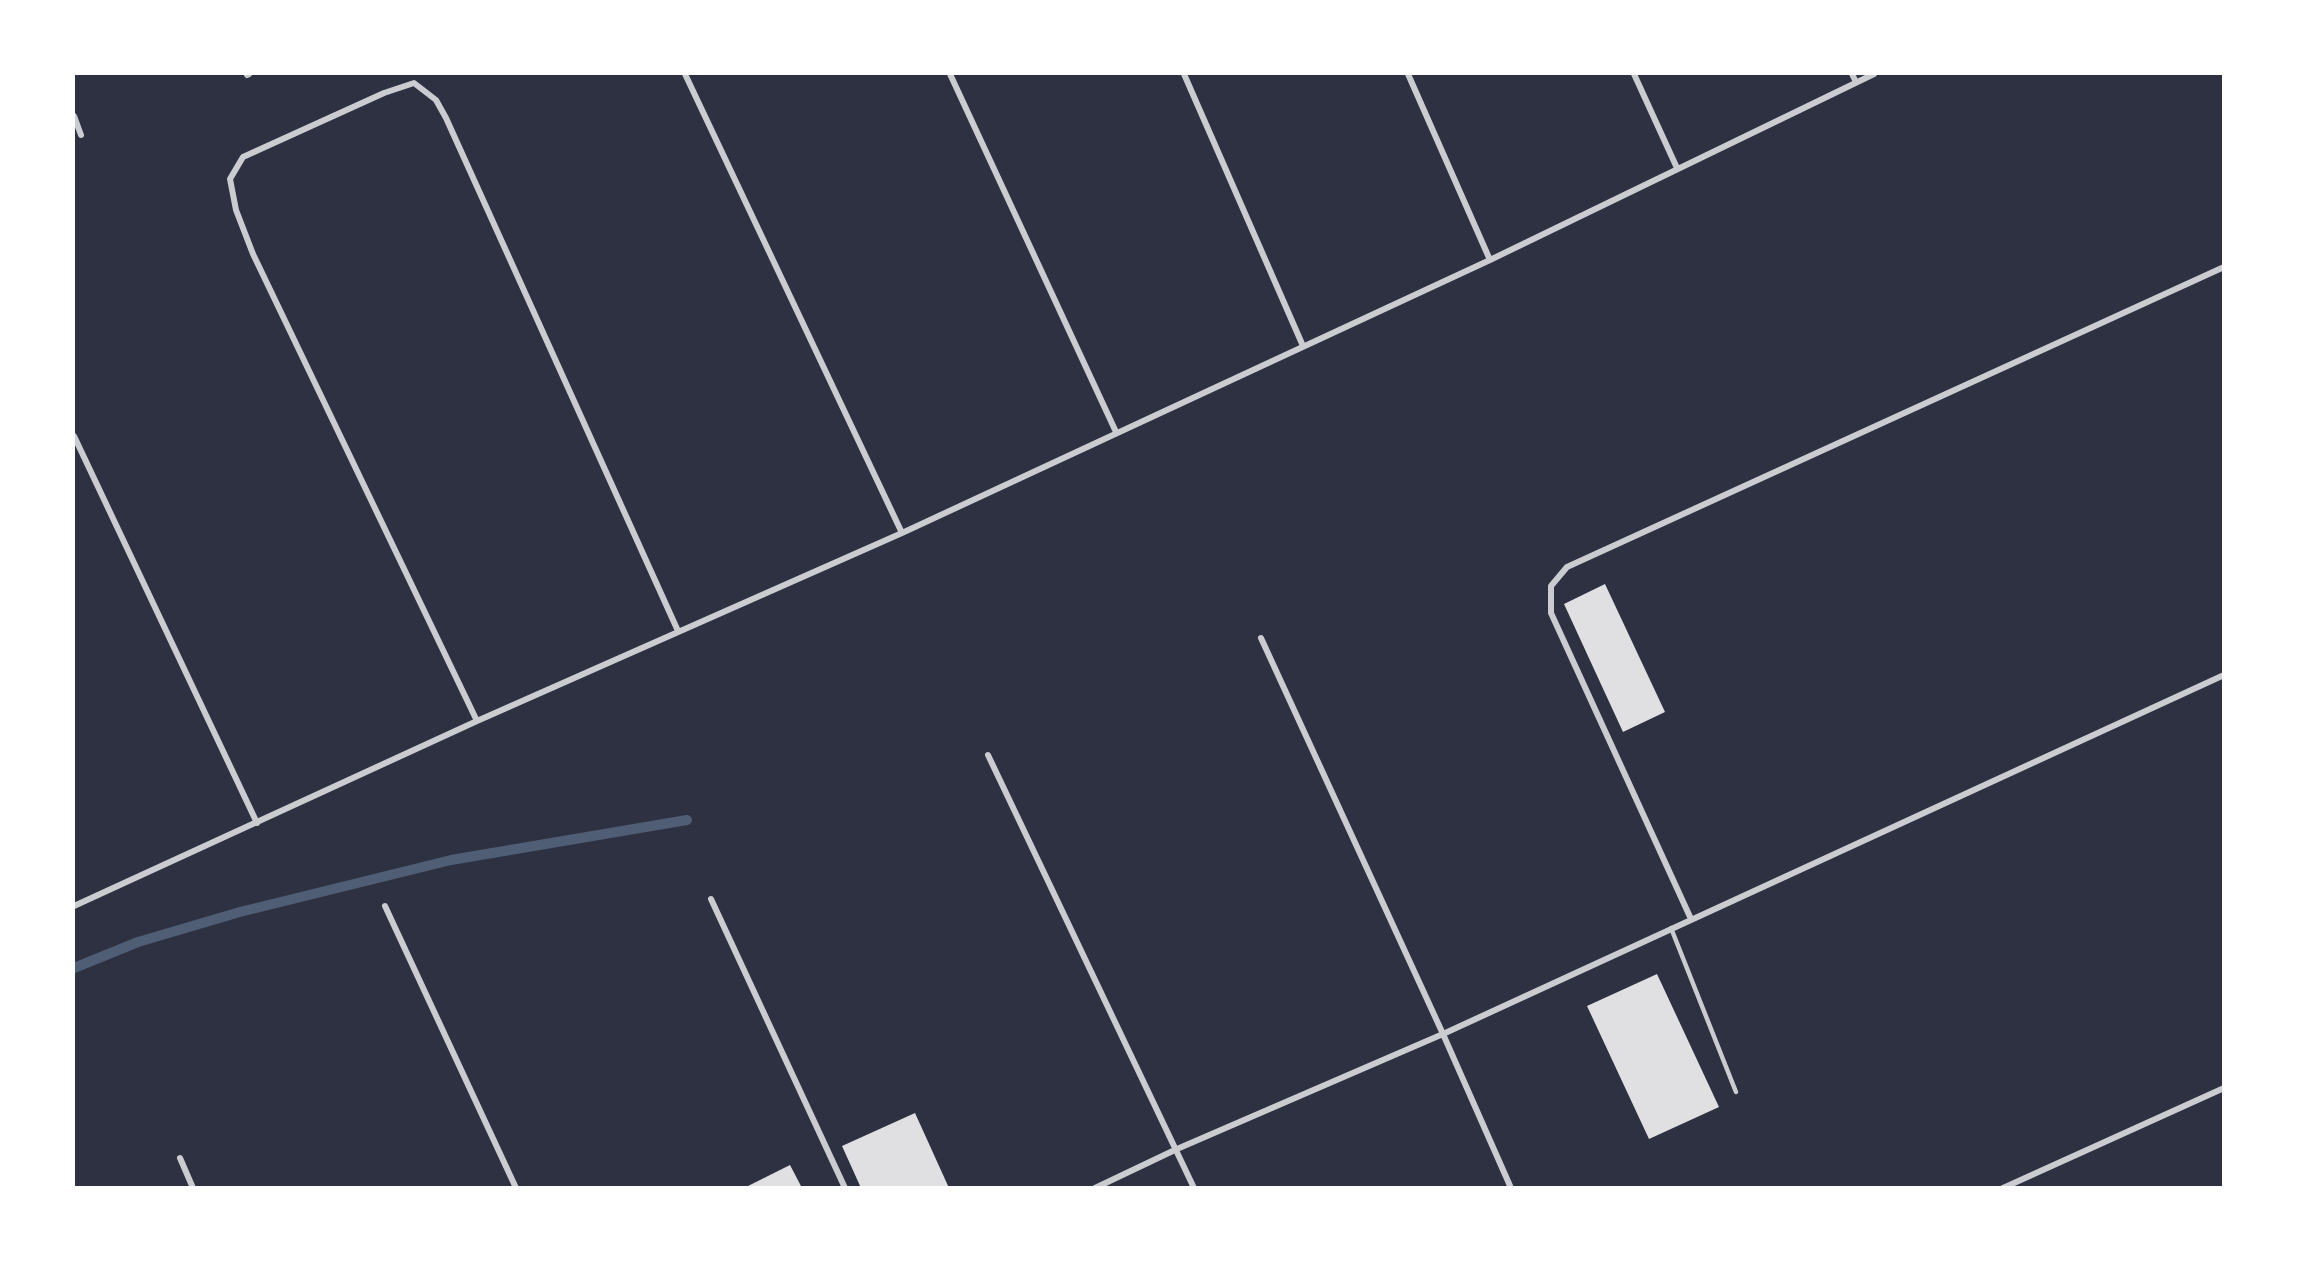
<!DOCTYPE html>
<style>
body{margin:0}
#map{position:relative;width:2297px;height:1261px;overflow:hidden;background:#2d3142;font-family:"DejaVu Sans",sans-serif}
canvas{display:block}
.frame{position:absolute;inset:0;border:75px solid #fff;pointer-events:none}
</style>
<div id="map">
<canvas width="2297" height="1261"></canvas>
<div class="frame"></div>
</div>
<script>
const ctx = document.querySelector('canvas').getContext('2d');
ctx.lineJoin = 'round';
const toPath = rows => new Path2D(rows.map(r => 'M' + r).join(''));
function strokePath(path, color, width, dash) { ctx.strokeStyle = color; ctx.lineWidth = width; ctx.lineCap = dash ? 'butt' : 'round'; ctx.setLineDash(dash || []); ctx.stroke(path); }
function fillPath(path, color) { ctx.fillStyle = color; ctx.fill(path, 'evenodd'); }
const stream = toPath([
 [74,968,138,942,240,912,451,860,687,820]
]);
const building = toPath([
 [1605,584,1665,712,1623,732,1564,604],
 [1657,974,1719,1107,1649,1139,1587,1006],
 [915,1113,949,1188,861,1188,842,1146],
 [790,1165,802,1188,744,1188]
]);
const service = toPath([
 [1671,928,1736,1092]
]);
const minor = toPath([
 [685,74,902,533],
 [950,74,1116,432],
 [1184,74,1303,346],
 [1408,74,1490,260],
 [1634,74,1677,168],
 [1852,74,1856,82],
 [247,75,249,74],
 [74,116,81,135],
 [74,436,257,823],
 [1261,638,1443,1034,1511,1188],
 [477,721,253,254,236,210,230,179,243,157,384,93,414,83,436,100,446,118,678,631],
 [988,755,1194,1188],
 [711,899,845,1188],
 [74,906,477,721,902,533,1490,260,1874,74],
 [385,906,516,1188],
 [1691,919,1551,613,1551,586,1567,567,2224,267],
 [180,1158,193,1188],
 [1095,1188,1177,1149,1443,1034,2224,675],
 [2003,1188,2224,1088]
]);
strokePath(stream, '#4f5d75', 10);
fillPath(building, '#e0e0e3');
strokePath(service, '#caccd0', 4.5);
strokePath(minor, '#caccd0', 6);
</script>
